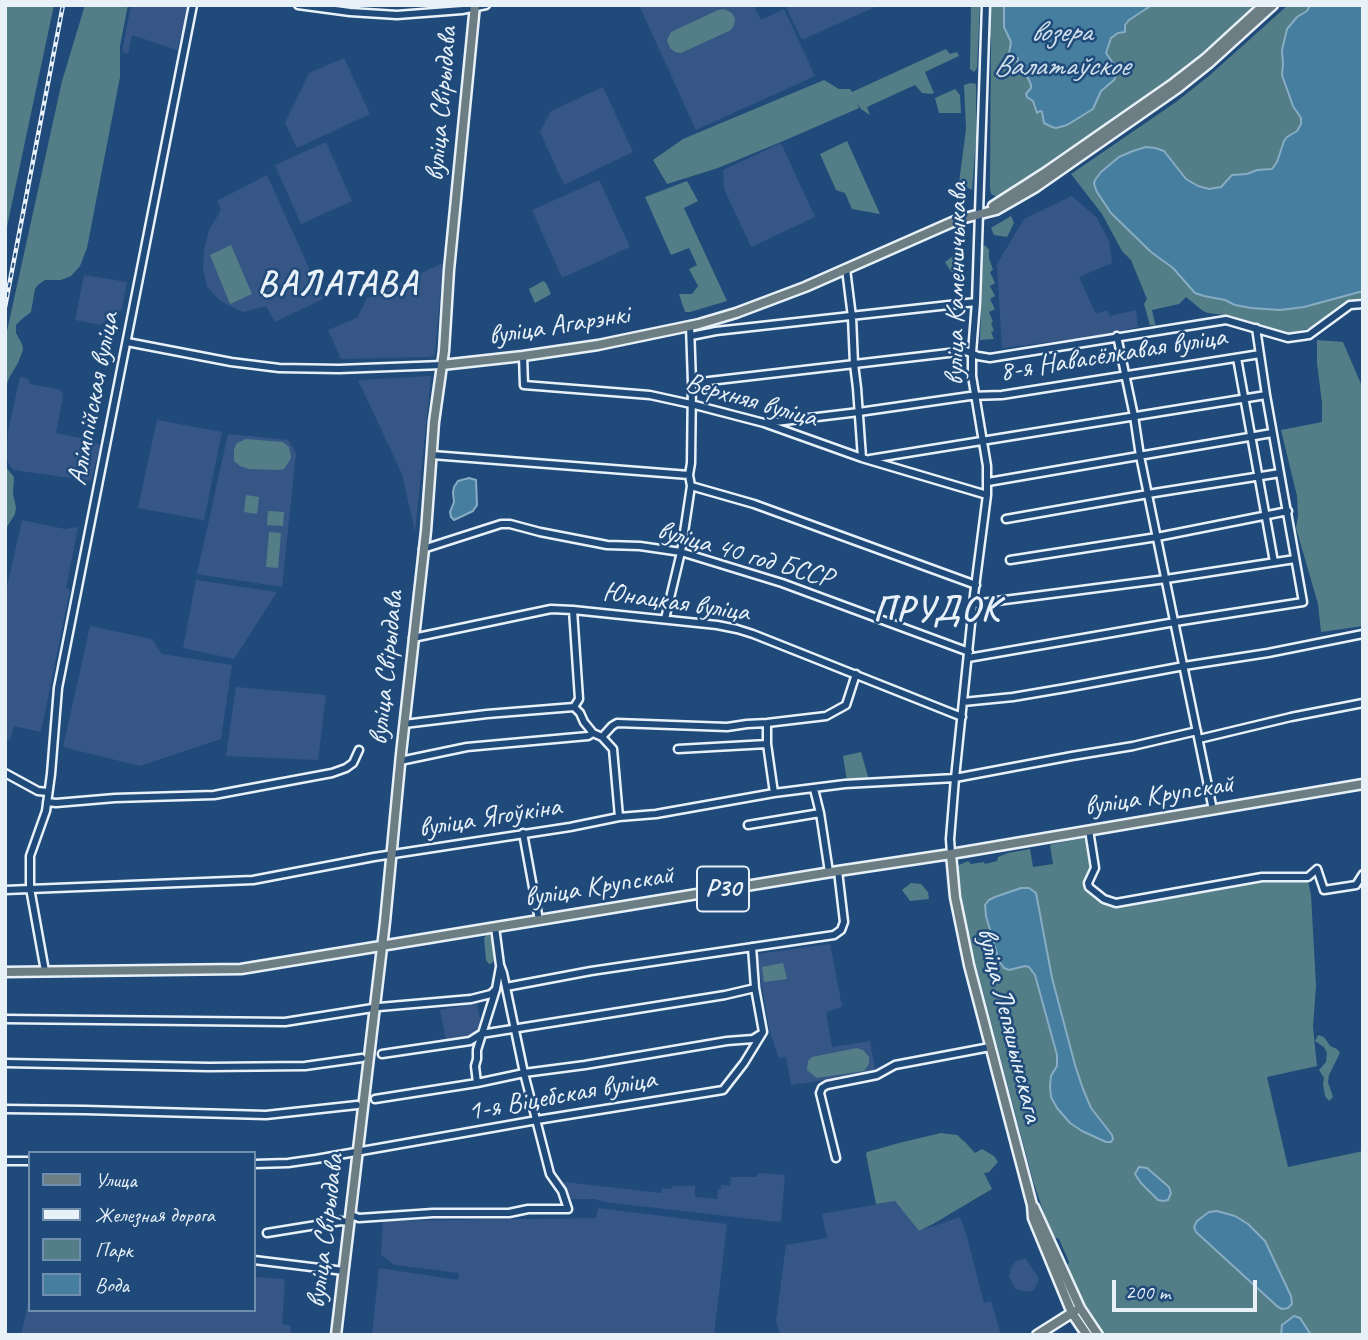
<!DOCTYPE html>
<meta charset="utf-8">
<style>
body{margin:0}
#map{position:relative;width:1368px;height:1340px;overflow:hidden;background:#1f4a7a;font-family:Caveat,sans-serif}
canvas{display:block}
.frame{position:absolute;inset:0;border:7px solid #e8f1f8;pointer-events:none}
.legend{position:absolute;left:28px;top:1151px;width:228px;height:161px;box-sizing:border-box;background:#1f4a7a;border:2px solid #6f8dac;margin:0;padding:9px 12px;list-style:none;font-size:21px;color:#e8f1f8}
.legend li{display:flex;align-items:center;gap:14px;height:35px}
.legend b{width:35px;border:2px solid #6f8dac}
.scale{position:absolute;left:1112px;top:1280px;width:145px;height:32px;box-sizing:border-box;border:4px solid #e8f1f8;border-top:0;padding-left:9px;font-size:21px;line-height:24px;white-space:nowrap;color:#e8f1f8;-webkit-text-stroke:5px #1f4a7a;paint-order:stroke}
</style>
<div id="map">
<canvas width="1368" height="1340"></canvas>
<div class="frame"></div>
<ul class="legend">
<li><b style="height:9px;background:#6d7d84"></b>Улица</li>
<li><b style="height:9px;background:#e8f1f8"></b>Железная дорога</li>
<li><b style="height:19px;background:#537e87"></b>Парк</li>
<li><b style="height:19px;background:#467e9f"></b>Вода</li>
</ul>
<div class="scale">200 m</div>
</div>
<script>
const ctx = document.querySelector('canvas').getContext('2d');
ctx.lineJoin = 'round';
function fillPath(path, color) { ctx.fillStyle = color; ctx.fill(path, 'evenodd'); }
const toPath = rows => new Path2D(rows.map(r => 'M' + r).join(''));
function strokePath(path, color, width, dash) { ctx.strokeStyle = color; ctx.lineWidth = width; ctx.lineCap = dash ? 'butt' : 'round'; ctx.setLineDash(dash || []); ctx.stroke(path); }
function drawText(font, color, halo, rows, align = 'center') {
  ctx.font = font + ' Caveat,sans-serif'; ctx.lineWidth = 5; ctx.setLineDash([]); ctx.textBaseline = 'middle'; ctx.strokeStyle = halo; ctx.fillStyle = color; for (const [text, x, y, turn = 0] of rows) {
    ctx.save(); ctx.translate(x, y); ctx.rotate((+turn || 0) * Math.PI / 180); ctx.textAlign = isNaN(turn) ? turn : align; if (halo) ctx.strokeText(text, 0, 0); ctx.fillText(text, 0, 0); ctx.restore();
  }
}
const built = toPath([
 [131,5,189,5,177,50,132,35,128,54,122,52],
 [639,5,753,5,761,20,784,9,815,76,696,130],
 [785,5,877,5,877,6,802,40],
 [344,58,370,114,297,148,285,123,309,73],
 [603,87,633,152,564,185,540,132,551,111],
 [326,142,352,201,301,224,275,165],
 [781,143,815,217,751,247,724,189,723,170],
 [267,175,323,299,275,322,266,306,243,312,220,301,207,287,203,268,204,251,209,230,221,210,217,201],
 [599,180,630,247,562,278,532,210],
 [1072,196,1097,218,1109,241,1112,263,1079,277,1096,314,1107,310,1110,316,1136,310,1138,327,1099,336,1002,348,997,264,1024,219],
 [443,263,435,353,433,357,341,359,328,330,357,318,367,298],
 [84,275,127,282,122,308,119,312,100,325,75,320],
 [431,376,415,532,402,474,358,380],
 [20,377,27,378,30,384,61,390,63,396,56,433,90,440,100,445,91,481,14,470,9,465,7,457,8,431],
 [157,420,222,432,204,520,138,508],
 [228,434,288,440,296,453,282,587,197,574],
 [22,520,65,529,78,527,66,588,70,590,41,732,14,726,10,740,5,739,5,587,7,587],
 [196,580,277,592,234,659,183,648],
 [90,626,152,639,162,654,232,665,221,739,140,766,63,747],
 [236,687,326,695,318,760,226,756],
 [830,944,842,1006,839,1008,826,1012,832,1047,870,1041,875,1070,838,1078,791,1085,786,1057,779,1058,769,1029,757,954],
 [477,1003,481,1025,476,1035,446,1040,440,1010],
 [758,1173,785,1175,781,1221,778,1222,604,1202,595,1199,566,1199,564,1187,564,1182,661,1193,662,1188,672,1189,672,1186,695,1186,695,1197,717,1199,718,1189,721,1189,721,1185,730,1186,731,1177,757,1177],
 [895,1201,919,1231,960,1217,966,1233,984,1303,991,1301,1001,1335,777,1335,780,1333,776,1321,786,1245,827,1238,822,1214],
 [598,1208,727,1224,714,1335,372,1335,379,1268,458,1280,459,1273,395,1265,381,1255,383,1221,596,1218],
 [1025,1258,1038,1277,1038,1281,1034,1290,1027,1292,1015,1289,1009,1276,1011,1268,1016,1261],
 [254,1277,283,1279,285,1283,282,1324,291,1326,290,1335,21,1335,30,1295,30,1310,254,1310]
]);
const green = toPath([
 [5,5,54,5,5,236],
 [85,5,128,5,120,46,120,77,87,248,80,266,71,276,61,280,45,280,38,285,35,289,31,312,22,319,16,325,16,333,22,344,23,350,18,363,9,378,5,390,5,340,62,81],
 [971,5,980,5,977,68,974,72,970,69,970,66],
 [990,5,1260,5,1198,61,1160,90,1053,162,1004,195,997,197,991,194,990,187,991,39,989,32],
 [1288,5,1363,5,1363,298,1340,307,1311,328,1289,333,1277,331,1231,316,1208,313,1203,311,1186,297,1179,304,1152,310,1156,328,1154,325,1150,325,1144,304,1147,299,1131,260,1122,251,1102,214,1071,174,1176,102,1210,75],
 [724,9,732,13,735,19,734,25,731,30,681,53,675,52,670,48,667,40,671,32,718,10],
 [946,49,950,54,957,52,959,56,925,72,934,93,931,94,922,93,915,85,867,107,870,115,861,109,857,103,859,108,788,139,718,168,667,184,653,160,683,139,824,80,839,89,850,89,852,92],
 [971,83,976,84,976,140,972,190,959,183,966,129,964,85],
 [955,89,960,95,961,113,939,113,935,98],
 [847,141,880,214,852,209,845,193,836,190,820,154],
 [687,181,698,201,684,208,727,301,690,312,685,312,679,294,692,294,698,286,689,269,697,265,689,248,671,255,645,197],
 [1011,216,1014,223,1007,237,994,235,991,228],
 [958,238,963,260,963,290,945,262,956,254,953,239],
 [231,245,252,294,230,304,210,255],
 [985,245,989,250,989,258,993,270,990,272,995,283,990,286,995,296,990,299,995,309,989,312,993,322,991,323,994,331,991,332,994,339,980,340,983,247],
 [543,281,546,283,551,294,535,303,529,289],
 [1317,340,1343,342,1361,384,1363,396,1363,626,1321,632,1318,604,1296,528,1298,516,1297,496,1281,430,1322,422,1322,403,1317,363],
 [246,439,283,442,289,447,291,458,284,469,277,470,249,469,240,466,234,461,234,449,237,443],
 [5,466,14,477,13,494,16,507,15,514,5,530],
 [246,495,259,497,257,514,244,512],
 [268,511,284,512,283,526,267,525],
 [269,532,281,533,278,568,266,567],
 [861,752,869,780,847,781,843,756],
 [1085,838,1088,839,1095,864,1090,881,1091,890,1120,904,1262,882,1308,881,1311,895,1316,986,1313,1027,1317,1066,1267,1077,1288,1167,1363,1151,1363,1335,1104,1335,1088,1312,1072,1284,1066,1269,1069,1262,1059,1239,1054,1237,1048,1225,1033,1181,965,924,958,869,959,865,968,861,971,864,984,862,985,864,997,861,998,857,1008,853,1030,849,1033,867,1053,864,1050,845,1053,844],
 [911,883,921,884,928,892,929,899,910,901,902,890],
 [488,934,493,937,495,960,492,963,489,964,486,960,484,938],
 [783,963,787,979,764,982,762,967],
 [1318,1035,1324,1037,1330,1046,1337,1049,1340,1053,1329,1075,1328,1082,1333,1097,1329,1101,1325,1096,1323,1084,1324,1078,1319,1070,1326,1062,1327,1053,1324,1047,1315,1041],
 [857,1048,863,1050,869,1057,869,1064,864,1071,817,1078,807,1070,808,1061,812,1057],
 [941,1133,957,1135,966,1143,975,1153,982,1149,994,1156,998,1162,989,1172,984,1173,992,1189,933,1224,919,1231,895,1201,876,1204,866,1154,867,1152,899,1143]
]);
const water = toPath([
 [1004,5,1152,5,1129,20,1125,25,1125,32,1118,33,1111,38,1106,53,1115,66,1117,73,1114,80,1101,91,1093,109,1067,125,1056,128,1052,127,1044,123,1042,112,1040,111,1037,113,1033,101,1027,97,1026,94,1031,88,1031,85,1028,78,1019,72,1016,68,1018,58,1011,57,1009,54,1011,42,1004,27,1004,5],
 [1310,5,1363,5,1363,291,1304,307,1280,310,1251,308,1235,305,1225,300,1204,296,1195,293,1173,268,1151,252,1111,213,1097,192,1094,184,1095,180,1101,172,1119,157,1133,151,1146,147,1155,148,1164,151,1186,179,1198,186,1209,189,1221,187,1232,175,1247,174,1257,170,1272,169,1277,162,1284,141,1287,137,1297,131,1301,124,1301,118,1293,106,1282,75,1283,64,1282,50,1287,29,1297,17,1307,11,1310,5],
 [469,478,476,480,477,505,473,511,454,520,451,517,450,512,454,502,453,493,454,487,458,481,469,478],
 [1021,888,1029,888,1036,893,1052,978,1075,1065,1083,1089,1091,1108,1112,1135,1113,1139,1111,1142,1106,1142,1082,1131,1070,1123,1057,1108,1051,1097,1050,1086,1051,1076,1057,1066,1057,1055,1035,975,1029,967,1025,966,1009,970,1004,968,999,961,986,916,985,905,989,900,995,897,1021,888],
 [1139,1167,1147,1168,1169,1187,1171,1193,1168,1200,1163,1201,1158,1200,1141,1183,1135,1174,1139,1167],
 [1217,1211,1235,1216,1248,1224,1265,1241,1291,1296,1292,1304,1288,1308,1282,1309,1278,1307,1196,1232,1194,1227,1197,1221,1209,1212,1217,1211],
 [1294,1316,1300,1318,1311,1335,1281,1335,1282,1325,1294,1316]
]);
const minor = toPath([
 [298,5,350,12,397,15,462,10,486,5],
 [846,269,852,317,854,364,857,388,862,458],
 [691,336,716,331,976,302],
 [1117,336,1134,416,1140,456,1213,810],
 [127,342,231,362,279,368,339,369,442,365],
 [523,356,524,385,650,395,691,404,764,423,862,458,987,495],
 [1237,358,1274,562],
 [692,383,966,351,978,356,990,358,1226,320,1288,338,1309,335,1350,305,1363,304],
 [767,423,859,412,970,396,1002,395,1260,354],
 [432,455,689,475],
 [870,459,1266,395],
 [988,482,1272,433],
 [691,486,754,504,976,585],
 [1006,519,1148,494,1280,473],
 [423,549,501,524,510,524,540,532,607,545,640,546,681,552,782,583,969,652],
 [1010,560,1157,537,1288,511],
 [974,604,1166,579,1295,559],
 [573,610,579,699,574,707],
 [665,619,681,552,691,486,689,475,691,463,692,383,690,326],
 [413,638,551,609,573,610,717,625,737,629,753,634,962,717],
 [968,658,1175,622,1303,602,1266,395,1256,328],
 [963,702,1013,697,1066,688,1184,666,1268,653,1363,634],
 [767,723,767,744],
 [404,724,487,714,574,707,580,713,584,722,593,733,602,737,612,726,617,723,727,727,747,724,767,723,826,716,846,705,856,674],
 [602,737,613,749,619,817],
 [1199,739,1291,717,1363,703],
 [678,749,767,744,774,793],
 [400,761,467,747,588,736,593,733],
 [5,773,38,791,48,792],
 [814,789,820,813],
 [47,802,56,803,115,798,214,795,332,773,346,768,353,763,359,750],
 [748,825,820,813,829,872],
 [1089,830,1095,868,1088,883,1089,887,1104,899,1116,903,1262,877,1308,877,1317,869,1324,890,1356,885,1363,874],
 [523,833,539,920],
 [951,854,950,839,955,778,974,595,987,495,987,466,972,376,972,353,976,302,986,5],
 [5,890,253,880,374,857,570,827,619,817,656,814,774,793,845,784,955,778,1072,756,1133,746,1197,731],
 [45,971,30,888,30,856,46,811,51,774,58,688,193,5],
 [506,987,591,971,834,935,841,930,844,922,838,871],
 [5,1019,285,1022,379,1007,471,999,491,994,496,989],
 [382,1054,470,1041,481,1034,725,995,755,988],
 [5,1063,209,1067,305,1066,362,1058],
 [477,1083,475,1066,477,1059,477,1050,496,989,500,967],
 [375,1099,477,1083,524,1073,585,1065,727,1041,753,1039,761,1034],
 [5,1109,85,1110,266,1115,357,1105],
 [836,1158,820,1093,822,1088,827,1085,877,1075,895,1065,990,1047],
 [5,1161,30,1161],
 [254,1164,288,1163,316,1159,537,1120,723,1090,744,1063,763,1032,755,988,752,947],
 [351,1215,359,1218,433,1213,509,1213,528,1209,568,1209,562,1191,550,1174,524,1073,503,973,500,965,495,927],
 [267,1233,341,1221,350,1222],
 [254,1260,344,1271]
]);
const major = toPath([
 [993,206,1046,172,1174,83,1205,59,1264,5],
 [442,365,523,356,598,345,699,324,736,313,805,287,957,220,996,210,1036,187,1178,88,1208,64,1273,5],
 [951,854,955,897,969,965,1032,1205,1033,1218,1072,1313,1087,1335],
 [5,972,241,969,825,873,951,854,1363,784],
 [1034,1207,1080,1308,1098,1335],
 [336,1335,385,922,401,754,426,531,434,422,444,351,449,270,475,5],
 [1037,1335,1075,1311]
]);
const rail = toPath([
 [5,307,63,5]
]);
const shields = [
 [723,889,52]
];
const shieldNames = [
 ["Р30",723,889]
];
const streetNames = [
 ["вуліца Свірыдава",442,104,-85],
 ["вуліца Каменшчыкава",957,284,-89],
 ["вуліца Агарэнкі",559,326,-9],
 ["8-я Навасёлкавая вуліца",1113,355,-9],
 ["Алімпійская вуліца",94,399,-79],
 ["Верхняя вуліца",751,401,16],
 ["вуліца 40 год БССР",745,555,16],
 ["Юнацкая вуліца",676,603,8],
 ["вуліца Свірыдава",387,668,-84],
 ["вуліца Крупскай",1159,796,-9],
 ["вуліца Ягоўкіна",490,818,-9],
 ["вуліца Крупскай",599,887,-9],
 ["вуліца Лепяшынскага",1009,1025,76],
 ["1-я Віцебская вуліца",562,1096,-10],
 ["вуліца Свірыдава",326,1231,-83]
];
const waterNames = [
 ["возера",1061,33],
 ["Валатаўское",1061,67]
];
const districtNames = [
 ["ВАЛАТАВА",338,285],
 ["ПРУДОК",937,611]
];
fillPath(built, '#365786');
fillPath(green, '#537e87');
fillPath(water, '#467e9f');
strokePath(water, '#87acc3', 2);
strokePath(minor, '#e8f1f8', 11);
strokePath(major, '#e8f1f8', 13);
strokePath(minor, '#1f4a7a', 6);
strokePath(major, '#6d7d84', 8);
strokePath(rail, '#e8f1f8', 4.5);
strokePath(rail, '#1f4a7a', 2, [5]);
for (const [x, y, w] of shields) { const box = new Path2D(); box.roundRect(x - w / 2, y - 22.5, w, 45, 5); ctx.fillStyle = '#1f4a7a'; ctx.fill(box); strokePath(box, '#e8f1f8', 2); }
drawText('bold 26px', '#e8f1f8', null, shieldNames);
drawText('28px', '#e8f1f8', '#1f4a7a', streetNames);
drawText('italic 30px', '#d0e0eb', '#1f4a7a', waterNames);
ctx.letterSpacing = '2px';
drawText('bold 35px', '#e8f1f8', '#1f4a7a', districtNames);
ctx.letterSpacing = '0px';
</script>
